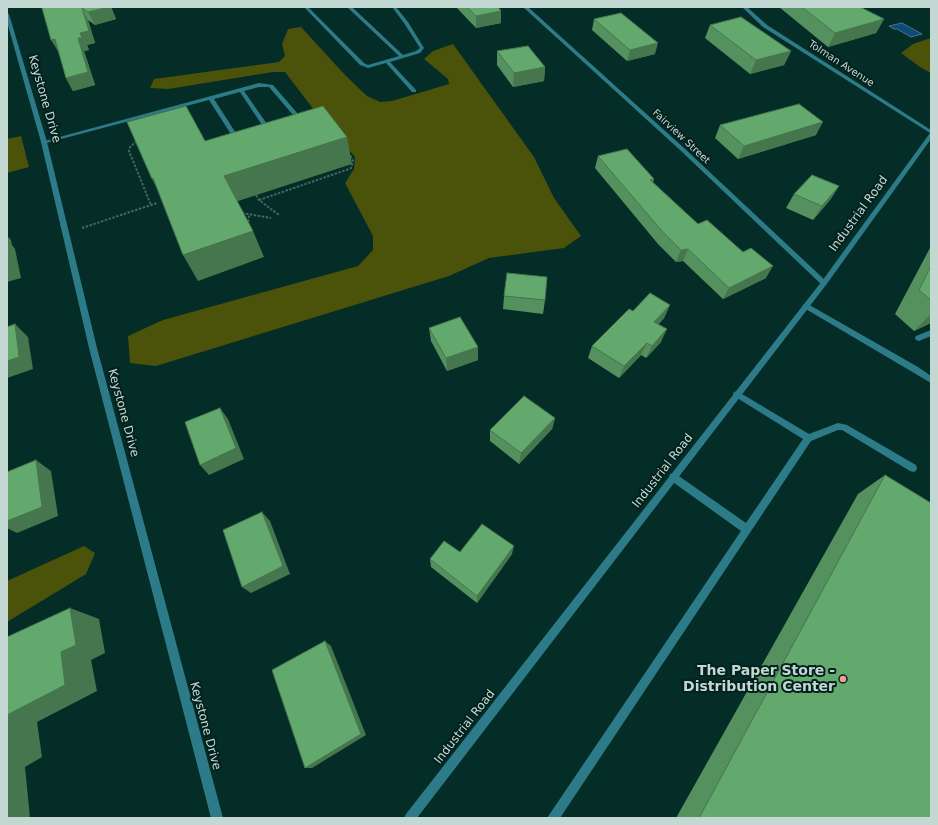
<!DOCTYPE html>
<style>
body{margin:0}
#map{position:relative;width:938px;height:825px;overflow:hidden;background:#032d26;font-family:"DejaVu Sans",sans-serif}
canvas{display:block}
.frame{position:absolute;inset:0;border:8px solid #c4d8d3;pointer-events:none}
</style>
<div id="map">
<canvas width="938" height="825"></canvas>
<div class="frame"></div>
</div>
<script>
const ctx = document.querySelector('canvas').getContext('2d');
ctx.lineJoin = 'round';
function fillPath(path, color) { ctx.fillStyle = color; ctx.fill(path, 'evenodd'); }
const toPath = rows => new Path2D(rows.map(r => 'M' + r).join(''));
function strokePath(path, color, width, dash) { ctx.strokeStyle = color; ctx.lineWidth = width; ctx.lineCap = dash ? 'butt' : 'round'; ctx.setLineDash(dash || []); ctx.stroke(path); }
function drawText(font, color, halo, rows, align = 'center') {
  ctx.font = font + ' "DejaVu Sans",sans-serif'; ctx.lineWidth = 4; ctx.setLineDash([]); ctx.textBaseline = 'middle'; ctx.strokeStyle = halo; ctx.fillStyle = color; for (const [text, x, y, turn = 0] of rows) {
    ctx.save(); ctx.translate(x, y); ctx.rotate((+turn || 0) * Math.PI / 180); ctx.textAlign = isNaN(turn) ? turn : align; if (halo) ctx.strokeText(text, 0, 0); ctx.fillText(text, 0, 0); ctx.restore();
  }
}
const forest = toPath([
 [301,27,346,76,367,96,380,102,392,101,449,84,448,79,424,59,433,51,453,44,534,157,554,198,581,236,564,248,489,258,449,276,156,366,130,363,128,336,163,320,358,266,373,250,373,236,345,183,354,169,355,157,314,110,285,72,273,72,168,89,150,88,154,79,279,62,285,56,282,44,288,29],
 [931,38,931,73,920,67,901,53,913,44],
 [21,136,29,167,7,173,7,139],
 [84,546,95,553,86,574,7,622,7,581]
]);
const water = toPath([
 [902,23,922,34,911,37,897,29,894,29,889,26,902,23]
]);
const path = toPath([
 [137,141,130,147,129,151,151,205],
 [256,195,259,200,279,215],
 [259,200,349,169,351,168,353,161,350,155],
 [242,213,271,218],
 [248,226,249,214],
 [82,228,157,203]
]);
const service = toPath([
 [304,7,308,7,364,63,368,65,399,56,347,7,352,7,403,55,416,51,420,48,404,23,392,7,396,7,408,22,424,48,420,53,390,62,416,90,416,92,412,92,386,63,368,68,360,65,304,7],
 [259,83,273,85,298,114,293,115,269,87,259,87,244,91,267,124,264,126,262,125,240,92,214,99,241,141,240,142,236,142,209,100,46,143,41,142,259,83],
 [806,303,918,367,931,376,931,383,804,308,802,306,804,304,806,303],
 [931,330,931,336,919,341,916,340,915,338,916,336,931,330],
 [737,391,809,434,838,423,847,425,916,465,917,468,916,471,913,472,910,471,842,430,838,430,811,441,560,818,547,818,741,531,670,480,669,477,670,474,673,473,676,474,746,523,803,439,734,396,733,394,734,392,737,391]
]);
const minor = toPath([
 [523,7,528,7,684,148,826,281,827,283,826,285,822,285,680,150,523,7],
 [7,13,9,14,47,142,97,348,223,818,211,818,89,348,41,142,7,22,7,13]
]);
const tertiary = toPath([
 [742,7,747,7,767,25,931,130,931,139,826,285,417,818,404,818,406,814,822,281,930,133,763,27,742,7]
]);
const wall = toPath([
 [45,7,111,7,116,19,95,25,88,20,95,43,87,45,89,50,84,51,95,85,73,91,66,78],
 [456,7,498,7,501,23,476,28],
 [779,7,860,7,884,19,876,33,828,47],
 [594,19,655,54,627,61,592,30],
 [710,25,791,51,784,65,750,74,705,38],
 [497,51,545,67,544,81,513,87,497,65],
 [720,125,816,135,738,159,715,138],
 [598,156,654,179,653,182,698,224,766,278,723,299,683,261,676,262,658,244,595,168],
 [839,186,830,200,813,220,786,208,794,194],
 [931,246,931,323,914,331,895,314],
 [504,296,545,300,543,314,503,309],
 [670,305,664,318,658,325,661,342,646,358,641,355,619,378,588,358,592,346,633,311],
 [429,328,478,347,478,360,447,371,431,341],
 [555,418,552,429,519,464,490,441,490,430],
 [885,475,931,818,676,818,858,494],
 [460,552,512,554,477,603,431,567,430,559]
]);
const shadedWall = toPath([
 [109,7,111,7,116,19,95,25,88,12],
 [82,8,88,20,95,43,87,45,89,50,84,51,95,85,73,91,66,78,78,38,80,33],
 [501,11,501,23,476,28,476,16],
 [884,19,876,33,828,47,835,33],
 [55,39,59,53,51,40],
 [658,43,655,54,627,61,630,50],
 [791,51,784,65,750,74,756,60],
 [545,67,544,81,513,87,514,73],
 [823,122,816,135,738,159,744,146],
 [347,137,352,164,235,202,224,176],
 [153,178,166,205,152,179],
 [839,186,830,200,813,220,822,206],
 [253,231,264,257,198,281,183,255],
 [7,236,11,240,12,245,15,249,21,278,7,282],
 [688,249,683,261,676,262,681,250],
 [773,266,766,278,723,299,729,288],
 [670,305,664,318,649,335,654,322],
 [931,314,931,323,914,331],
 [15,324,28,337,33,369,7,378,7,361],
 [667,329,661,342,646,358,652,346],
 [647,343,641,355,619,378,624,366],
 [478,347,478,360,447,371,446,358],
 [220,408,228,419,244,459,209,475,200,465],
 [555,418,552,429,519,464,521,453],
 [36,460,51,471,58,516,17,533,7,528,7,521],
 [262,512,270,521,290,574,251,593,242,587],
 [514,546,512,554,477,603,477,596],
 [70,608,99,619,105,653,91,660,97,691,37,722,42,757,25,767,30,818,7,818,7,715,61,652],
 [325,641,331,646,366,735,312,768,305,768]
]);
const building = toPath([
 [45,7,109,7,88,12,82,8,89,31,80,33,82,38,78,38,88,72,66,78,55,39,51,40,42,8,45,7],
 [467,7,498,7,501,11,476,16,467,7],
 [802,7,860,7,884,19,835,33,802,7],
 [621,13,658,43,630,50,594,19,621,13],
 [741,17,791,51,756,60,710,25,741,17],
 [528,46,545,67,514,73,497,51,528,46],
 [799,104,823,122,744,146,720,125,799,104],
 [186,106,205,141,323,106,347,137,224,176,253,231,183,255,153,178,152,179,127,122,186,106],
 [627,149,654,179,650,180,698,224,707,220,743,252,751,248,773,266,729,288,688,249,681,250,662,231,598,156,627,149],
 [812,175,839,186,822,206,794,194,812,175],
 [7,256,9,264,7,265,7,256],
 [931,266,931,300,919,290,931,266],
 [507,273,547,277,545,300,504,296,507,273],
 [650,293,670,305,654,322,667,329,652,346,647,343,624,366,592,346,629,309,633,311,650,293],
 [460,317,478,347,446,358,429,328,460,317],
 [15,324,19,357,7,361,7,327,15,324],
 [524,396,555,418,521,453,490,430,524,396],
 [220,408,236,448,200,465,185,422,220,408],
 [36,460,42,507,7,521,7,472,36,460],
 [885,475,931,503,931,818,699,818,885,475],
 [262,512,283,566,242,587,223,530,262,512],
 [482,524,514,546,477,596,430,559,444,541,460,552,482,524],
 [70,608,76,645,61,652,65,685,7,715,7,637,70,608],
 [325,641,361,734,305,768,272,670,325,641]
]);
const markers = [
 [843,679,4,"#f59b9b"]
];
const farStreetnames = [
 ["Tolman Avenue",841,64,33],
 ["Fairview Street",681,137,43]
];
const streetNames = [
 ["Keystone Drive",44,99,74],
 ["Industrial Road",859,214,-54],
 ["Keystone Drive",123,413,75],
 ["Industrial Road",663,471,-52],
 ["Keystone Drive",205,726,75],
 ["Industrial Road",465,727,-52]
];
const nearPoinames = [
 ["The Paper Store -",835,671],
 ["Distribution Center",835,687]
];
fillPath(forest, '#4b5209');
fillPath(water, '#0d4b74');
strokePath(water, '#447590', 1);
strokePath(path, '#456761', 2, [2.5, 1.5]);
fillPath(service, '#2d7b89');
fillPath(minor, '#2d7b89');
fillPath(tertiary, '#2d7b89');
fillPath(wall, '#55915f');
fillPath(shadedWall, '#45764d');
fillPath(building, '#63a96e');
strokePath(building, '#45764d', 1);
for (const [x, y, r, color] of markers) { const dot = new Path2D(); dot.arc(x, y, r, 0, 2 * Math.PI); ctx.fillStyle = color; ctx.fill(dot); strokePath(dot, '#04221d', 1.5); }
drawText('10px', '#c4d8d3', '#04221d', farStreetnames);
drawText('12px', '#c4d8d3', '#04221d', streetNames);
drawText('bold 14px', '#c4d8d3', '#04221d', nearPoinames, 'right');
</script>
